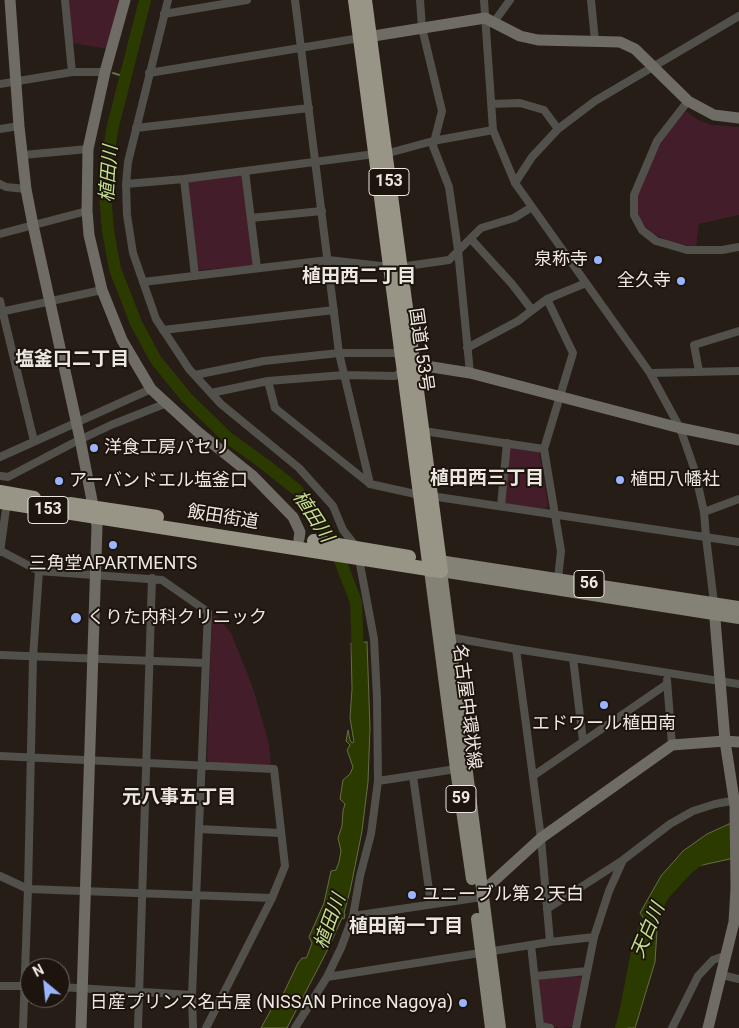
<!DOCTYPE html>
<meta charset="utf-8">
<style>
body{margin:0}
#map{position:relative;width:739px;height:1028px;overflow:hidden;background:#261d16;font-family:Roboto,sans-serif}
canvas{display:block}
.north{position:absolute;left:20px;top:958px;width:50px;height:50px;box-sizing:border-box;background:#1c140d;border:1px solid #706862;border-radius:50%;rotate:332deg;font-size:14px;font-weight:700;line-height:20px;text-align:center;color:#ede7e1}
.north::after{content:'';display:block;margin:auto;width:18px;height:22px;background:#9ab5fd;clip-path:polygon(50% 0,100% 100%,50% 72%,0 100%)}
</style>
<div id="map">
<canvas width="739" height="1028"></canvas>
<div class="north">N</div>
</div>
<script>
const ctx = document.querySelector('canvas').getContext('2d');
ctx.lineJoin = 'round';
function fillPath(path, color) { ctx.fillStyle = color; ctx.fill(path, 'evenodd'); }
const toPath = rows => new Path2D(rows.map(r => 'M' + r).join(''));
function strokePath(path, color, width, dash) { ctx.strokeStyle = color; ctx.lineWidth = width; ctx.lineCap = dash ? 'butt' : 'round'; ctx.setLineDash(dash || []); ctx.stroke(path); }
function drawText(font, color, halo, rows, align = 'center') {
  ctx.font = font + ' Roboto,"Noto Sans JP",sans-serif'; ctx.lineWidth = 4; ctx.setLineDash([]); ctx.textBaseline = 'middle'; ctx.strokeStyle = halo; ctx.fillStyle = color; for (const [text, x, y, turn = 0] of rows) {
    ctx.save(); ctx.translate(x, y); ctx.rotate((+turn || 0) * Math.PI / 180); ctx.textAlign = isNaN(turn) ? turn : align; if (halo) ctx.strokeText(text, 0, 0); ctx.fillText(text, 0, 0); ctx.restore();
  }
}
const green = toPath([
 [69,0,119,0,108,49,72,43],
 [686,111,698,120,712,125,739,127,739,215,699,224,696,247,668,241,652,233,641,221,635,206,637,190,660,142],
 [242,175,255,266,198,270,188,182],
 [509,447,539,451,548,505,546,509,504,503],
 [216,615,231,633,253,688,269,744,271,763,269,765,209,763,207,760,212,617],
 [580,976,583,978,572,1027,560,1028,542,1024,539,979]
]);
const water = toPath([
 [367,642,370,728,368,782,362,831,350,891,344,913,345,914,344,919,342,918,329,947,287,1028,261,1028,272,1008,276,1008,278,1005,298,963,302,958,306,958,308,954,312,943,309,937,324,903,331,871,336,870,339,862,341,851,338,838,342,826,343,811,345,804,340,799,343,780,350,774,353,767,347,750,350,745,346,741,348,730,350,740,352,743,354,742,350,718,352,689,351,643,367,642],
 [729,824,739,825,739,857,684,869,672,878,663,896,658,914,655,962,635,1028,619,1028,647,923,640,913,661,876,683,851,707,834,729,824]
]);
const stream = toPath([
 [113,73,126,77]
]);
const river = toPath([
 [145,0,113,126,107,161,105,194,108,231,115,269,136,323,156,360,187,398,227,437,267,466,297,490,326,531,341,563,356,602,358,658],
 [621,1028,625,1014,638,947,644,929,664,894,687,869,701,858]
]);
const street = toPath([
 [65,0,72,72],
 [168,0,128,162,126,184,127,215,133,253,156,319,189,369,221,404,299,468,333,506,343,530,357,548],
 [295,0,339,353,370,484],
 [420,0,422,28,442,111,433,146,449,187,458,250,470,373],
 [484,0,493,130,515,183,650,373,680,428,694,468,704,512],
 [591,0,595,41],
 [164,14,247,0],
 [494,22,510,0],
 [149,73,360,38],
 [0,84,72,72,105,72],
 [688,101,657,141,634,195,634,215,642,230,656,241,687,250,722,250,739,247],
 [492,104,520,103,544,110,558,129],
 [136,128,309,108],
 [0,129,19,126],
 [385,154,433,141,493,130],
 [23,155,88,149],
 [245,171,257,268],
 [184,179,195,276],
 [515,183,532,157,558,129,595,101,739,16],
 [0,184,6,187,26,189],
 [126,184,184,179,375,154],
 [251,218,322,211],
 [0,234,87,211],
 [471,239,512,284,532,310],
 [400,267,449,260,481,228,514,218,532,207],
 [143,282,328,260,390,267],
 [547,299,573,353,544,449,561,551,558,579],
 [0,301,34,441],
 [0,312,102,290],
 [163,330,334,310],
 [467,348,518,321,547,299,586,283],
 [699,371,694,345,739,331],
 [650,373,739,371],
 [195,375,264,361,339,353,395,353,402,358],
 [268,381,275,408,370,484,420,495],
 [211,393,268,381,344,375,395,376,406,369],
 [423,431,544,449],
 [0,457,151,389],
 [1,476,8,477,75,442,111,425,167,403],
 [431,496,739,542],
 [501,506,507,443],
 [1,551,39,571,162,580,208,612,192,995,193,1028],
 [0,552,6,509,5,501],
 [714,603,706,537,704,512,739,499],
 [449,637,516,649,739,684],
 [516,649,541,838,550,942],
 [0,655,205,663],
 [573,658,583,741],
 [667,680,672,745],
 [0,756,274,769,285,866,272,898,206,1028],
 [413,776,431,904],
 [533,776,667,684],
 [378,781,456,769],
 [199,829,280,833],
 [0,876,28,889,272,898],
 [547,909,623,860,670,824,693,811,715,804,737,800],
 [353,916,475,898],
 [531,945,540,1026,550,1028],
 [722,975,739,979],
 [536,976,587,971],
 [327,977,550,942,594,937],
 [0,986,28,986],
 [60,987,192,995],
 [23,1028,28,889,33,657,39,571],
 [138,1028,152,578],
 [295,1028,327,977,341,948,353,916,360,876,371,834,378,781,377,698,374,639,359,559],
 [576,1028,594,937,609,891,623,860],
 [672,1028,698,976,713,960,727,955]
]);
const secondary = toPath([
 [10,0,19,126,26,189,33,225,80,439,97,526,81,1028],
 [125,0,105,72,88,149,87,211,89,235,102,290,122,340,151,389,198,432,253,476,293,517,300,532,299,539],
 [361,38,485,18,520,36,538,40,620,42,635,49,688,101,714,115,739,118],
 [413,364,470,373,680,428,739,440],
 [483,891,541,838,672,745,725,741,739,742],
 [708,1028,734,922,736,888,735,806,725,741,714,607]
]);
const primary = toPath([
 [439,561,739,607],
 [430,570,456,769,472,879],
 [477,919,491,1028],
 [500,1028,441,571,739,618]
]);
const highway = toPath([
 [355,0,430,570],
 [0,492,34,498],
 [0,502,441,571,365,0],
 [70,504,157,517],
 [314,541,409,557]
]);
const markers = [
 [598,260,5,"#9ab5fd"],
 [681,281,5,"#9ab5fd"],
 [94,448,5,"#9ab5fd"],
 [620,480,5,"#9ab5fd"],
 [59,481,5,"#9ab5fd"],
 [113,545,5,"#9ab5fd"],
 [76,618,6,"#9ab5fd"],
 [604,705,5,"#9ab5fd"],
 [412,895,5,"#9ab5fd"],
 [463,1003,5,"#9ab5fd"]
];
const shields = [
 [389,182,40],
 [48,510,40],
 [589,584,30],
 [461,799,30]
];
const shieldNames = [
 ["153",389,182],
 ["153",48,510],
 ["56",589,584],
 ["59",461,799]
];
const poiNames = [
 ["泉称寺",588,260,"right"],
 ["全久寺",671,281,"right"],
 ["洋食工房パセリ",104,448],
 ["植田八幡社",630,480],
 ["アーバンドエル塩釜口",69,481],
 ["三角堂APARTMENTS",113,564,"center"],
 ["くりた内科クリニック",87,618],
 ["エドワール植田南",604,724,"center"],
 ["ユニーブル第２天白",422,895],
 ["日産プリンス名古屋 (NISSAN Prince Nagoya)",453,1003,"right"]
];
const streetNames = [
 ["国道153号",420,350,82],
 ["飯田街道",223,518,9],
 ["名古屋中環状線",466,707,83]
];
const waterNames = [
 ["植田川",110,174,-86],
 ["植田川",312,517,57],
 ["植田川",331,922,-70],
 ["天白川",649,931,-67]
];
const neighbourhoodNames = [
 ["植田西二丁目",359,277],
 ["塩釜口二丁目",72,360],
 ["植田西三丁目",487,479],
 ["元八事五丁目",179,798],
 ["植田南一丁目",406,927]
];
fillPath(green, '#431e2a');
fillPath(water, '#2b3b00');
strokePath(water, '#656f44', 1);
strokePath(stream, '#656f44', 2);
strokePath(river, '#2b3b00', 12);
strokePath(street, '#52504b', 8);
strokePath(secondary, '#6e6c64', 11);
strokePath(primary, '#848176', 12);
strokePath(highway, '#989587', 14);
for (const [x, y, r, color] of markers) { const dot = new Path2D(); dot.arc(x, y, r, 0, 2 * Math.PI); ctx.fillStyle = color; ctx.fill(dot); strokePath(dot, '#1c140d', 2); }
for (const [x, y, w] of shields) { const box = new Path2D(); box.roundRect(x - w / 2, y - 13.5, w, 27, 4); ctx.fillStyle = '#1c140d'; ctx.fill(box); strokePath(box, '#ede7e1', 1); }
drawText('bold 16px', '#ede7e1', null, shieldNames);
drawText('18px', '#ede7e1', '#1c140d', poiNames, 'left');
drawText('18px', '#ede7e1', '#1c140d', streetNames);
drawText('italic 19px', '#c2df8c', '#1c140d', waterNames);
drawText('bold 19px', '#ede7e1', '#1c140d', neighbourhoodNames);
</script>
